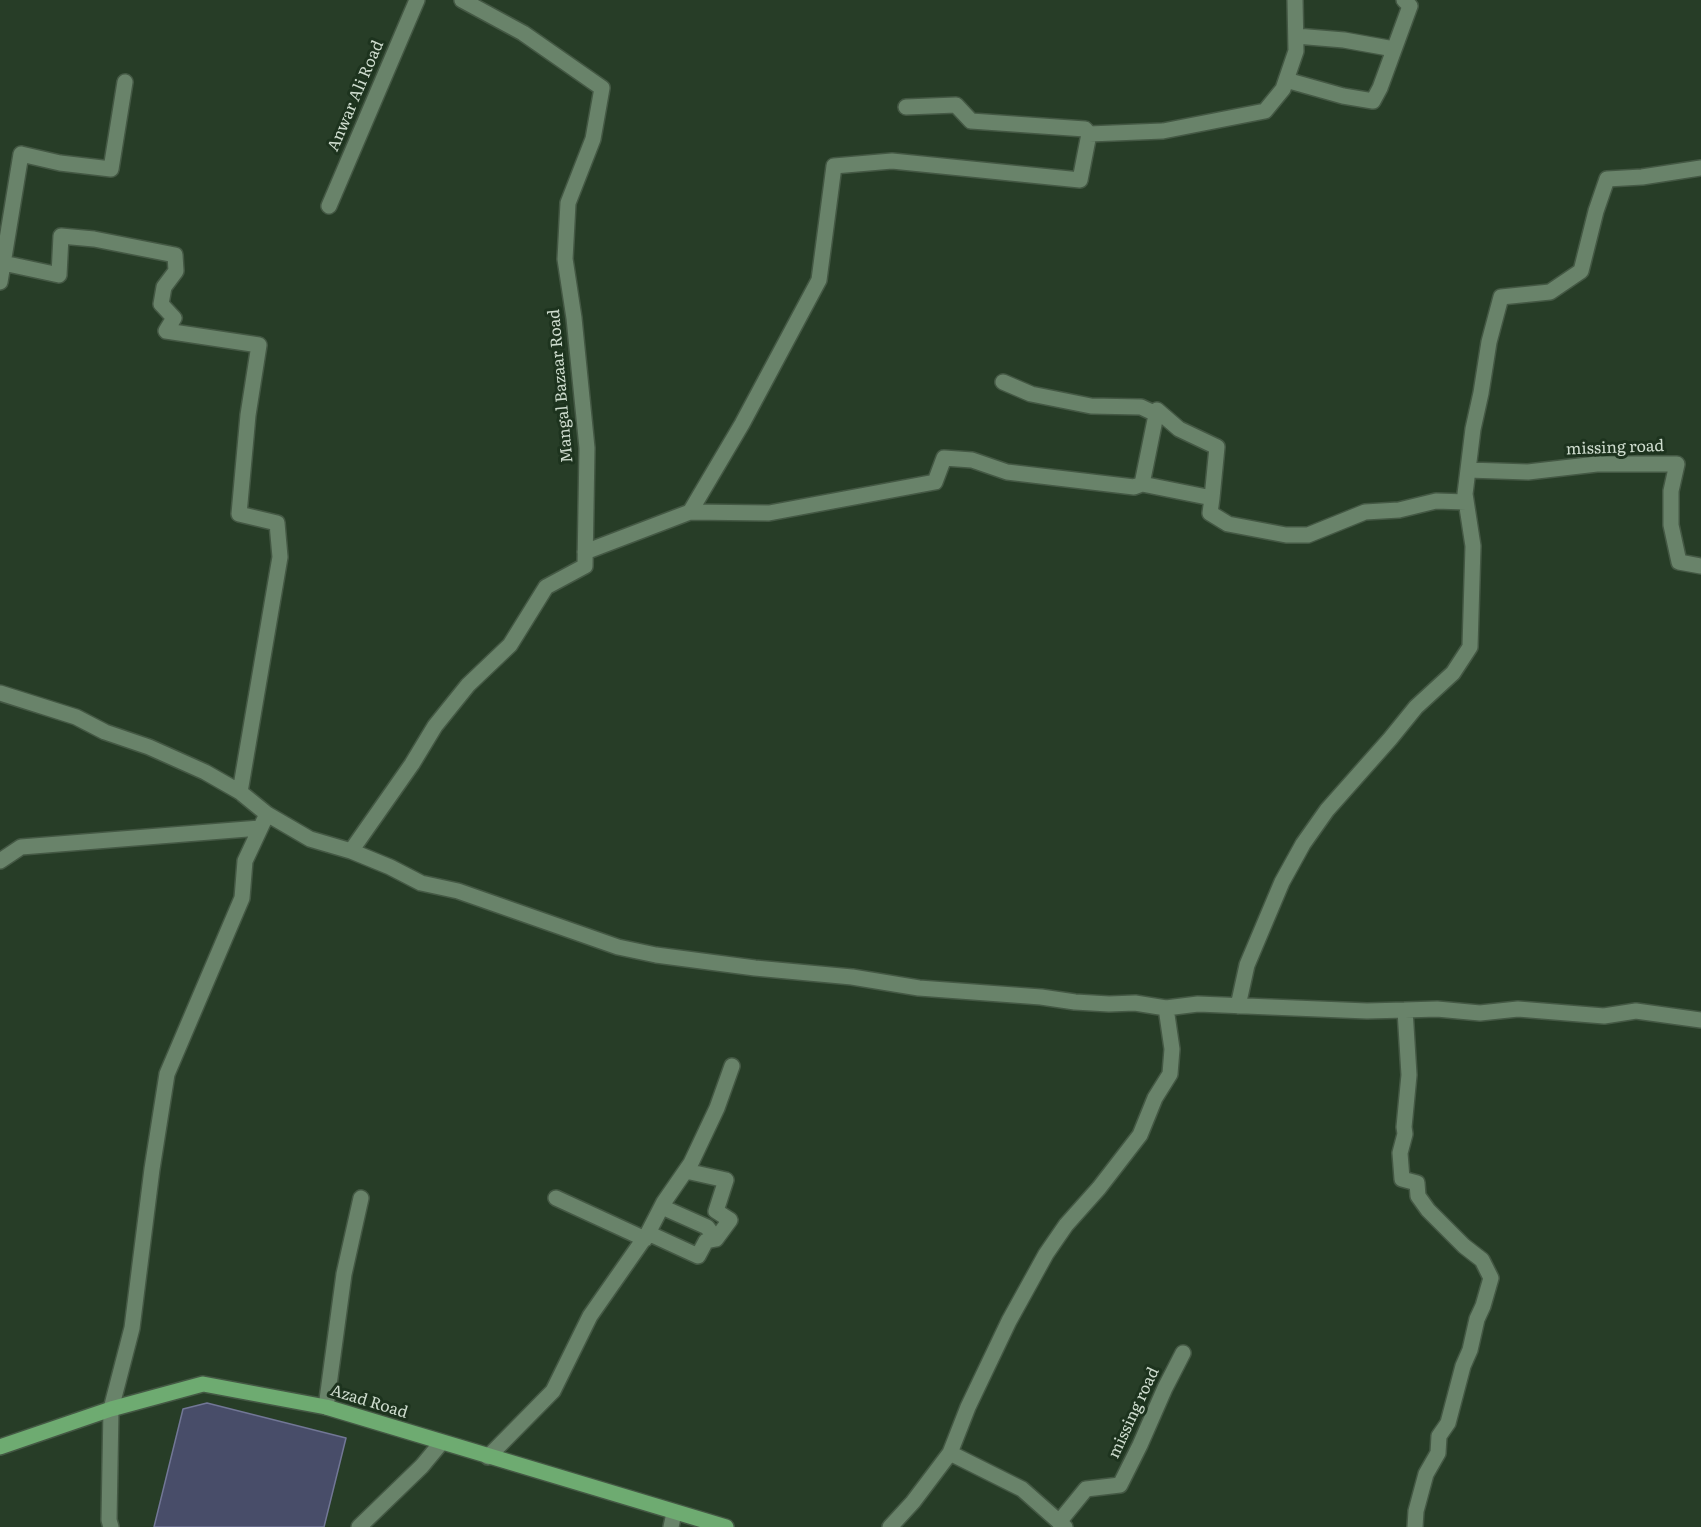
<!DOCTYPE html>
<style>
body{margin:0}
canvas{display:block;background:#273d27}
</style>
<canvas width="1701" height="1527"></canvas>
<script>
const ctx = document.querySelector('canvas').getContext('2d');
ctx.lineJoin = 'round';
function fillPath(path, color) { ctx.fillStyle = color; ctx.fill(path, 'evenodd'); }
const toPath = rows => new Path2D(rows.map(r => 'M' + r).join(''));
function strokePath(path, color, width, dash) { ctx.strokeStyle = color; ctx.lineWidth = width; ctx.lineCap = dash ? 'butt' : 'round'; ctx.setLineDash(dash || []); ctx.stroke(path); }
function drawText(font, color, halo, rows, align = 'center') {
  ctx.font = font + ' Literata,serif'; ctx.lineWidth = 6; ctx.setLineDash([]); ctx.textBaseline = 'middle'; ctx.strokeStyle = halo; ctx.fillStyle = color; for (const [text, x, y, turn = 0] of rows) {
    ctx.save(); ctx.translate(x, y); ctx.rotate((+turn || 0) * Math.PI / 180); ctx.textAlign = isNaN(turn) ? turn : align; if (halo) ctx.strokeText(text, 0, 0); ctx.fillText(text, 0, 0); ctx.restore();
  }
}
const building = toPath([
 [207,1403,346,1438,324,1527,154,1527,183,1409,207,1403]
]);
const minor = toPath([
 [1296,36,1344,40,1394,49],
 [1286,80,1343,96,1373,101,1380,88,1410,6,1404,0],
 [906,107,956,105,971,121,1085,129,1089,134],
 [329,206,417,0],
 [3,263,59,275,61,236,94,239,175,255,176,271,164,287,161,304,174,318,166,331,259,345,248,415,239,514,277,523,280,557,240,792],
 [0,282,21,154,60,163,111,169,125,82],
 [1003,382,1031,394,1091,406,1141,407,1156,414],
 [1468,470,1528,472,1597,464,1677,464,1671,491,1671,525,1679,562,1701,566],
 [1212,498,1142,484,1157,410,1179,429,1217,447,1212,498,1210,513,1228,524,1286,535,1308,535,1365,512,1399,510,1436,501,1466,502],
 [690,512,769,513,935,482,944,458,972,460,1007,472,1134,487,1142,484],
 [585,552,690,512,742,424,819,280,834,166,892,161,1080,180,1089,134,1163,131,1265,111,1283,89,1296,51,1295,0],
 [0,693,76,717,105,732,149,747,205,772,240,792,267,814,245,861,242,898,167,1074,152,1169,132,1328,111,1409,109,1520,111,1527],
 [267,814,310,839,351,851,412,764,435,726,468,685,510,645,546,587,585,566,587,448,574,318,565,259,568,203,593,139,602,88,523,33,462,0],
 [351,851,390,867,421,883,458,891,618,947,656,955,755,968,852,977,919,988,1041,997,1075,1002,1109,1004,1135,1003,1166,1008],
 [0,861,21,847,260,828],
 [1238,1006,1247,965,1282,882,1303,844,1327,810,1390,739,1416,707,1453,673,1470,647,1473,546,1465,494,1473,429,1481,393,1489,342,1501,297,1550,292,1581,271,1596,211,1607,179,1642,177,1701,168],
 [556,1198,645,1239],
 [662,1207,707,1227,716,1239],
 [648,1233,698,1256,706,1241,716,1239,730,1220,716,1211,726,1180,686,1171],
 [326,1407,344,1274,361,1198],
 [950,1453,1022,1489,1065,1527],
 [488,1457,553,1391,590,1316,648,1233,664,1202,691,1163,717,1108,732,1066],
 [1059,1522,1086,1489,1120,1485,1140,1445,1165,1388,1183,1353],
 [359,1527,422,1466,441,1443],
 [671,1527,674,1513],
 [890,1527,913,1502,950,1453,968,1407,1009,1321,1046,1254,1066,1225,1099,1188,1140,1135,1155,1098,1170,1074,1172,1049,1166,1008,1198,1004,1367,1011,1405,1010],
 [1415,1527,1416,1511,1426,1474,1438,1453,1439,1436,1448,1423,1463,1366,1470,1350,1477,1319,1483,1306,1491,1278,1482,1260,1464,1246,1428,1210,1418,1196,1417,1183,1402,1179,1400,1153,1405,1134,1404,1127,1409,1075,1405,1010,1437,1009,1480,1013,1518,1009,1604,1016,1636,1011,1701,1020]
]);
const major = toPath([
 [0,1447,111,1409,203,1384,326,1407,726,1527]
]);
const streetNames = [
 ["Anwar Ali Road",356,96,-67],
 ["Mangal Bazaar Road",561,386,-95],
 ["missing road",1615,448,-2],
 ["Azad Road",369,1402,17],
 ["missing road",1134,1413,-65]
];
fillPath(building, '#484d69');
strokePath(building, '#727796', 1.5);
strokePath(minor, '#445844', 18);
strokePath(major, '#445844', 18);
strokePath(minor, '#69836a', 15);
strokePath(major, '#6eab71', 15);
drawText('16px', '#cedcce', '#1d331e', streetNames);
</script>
